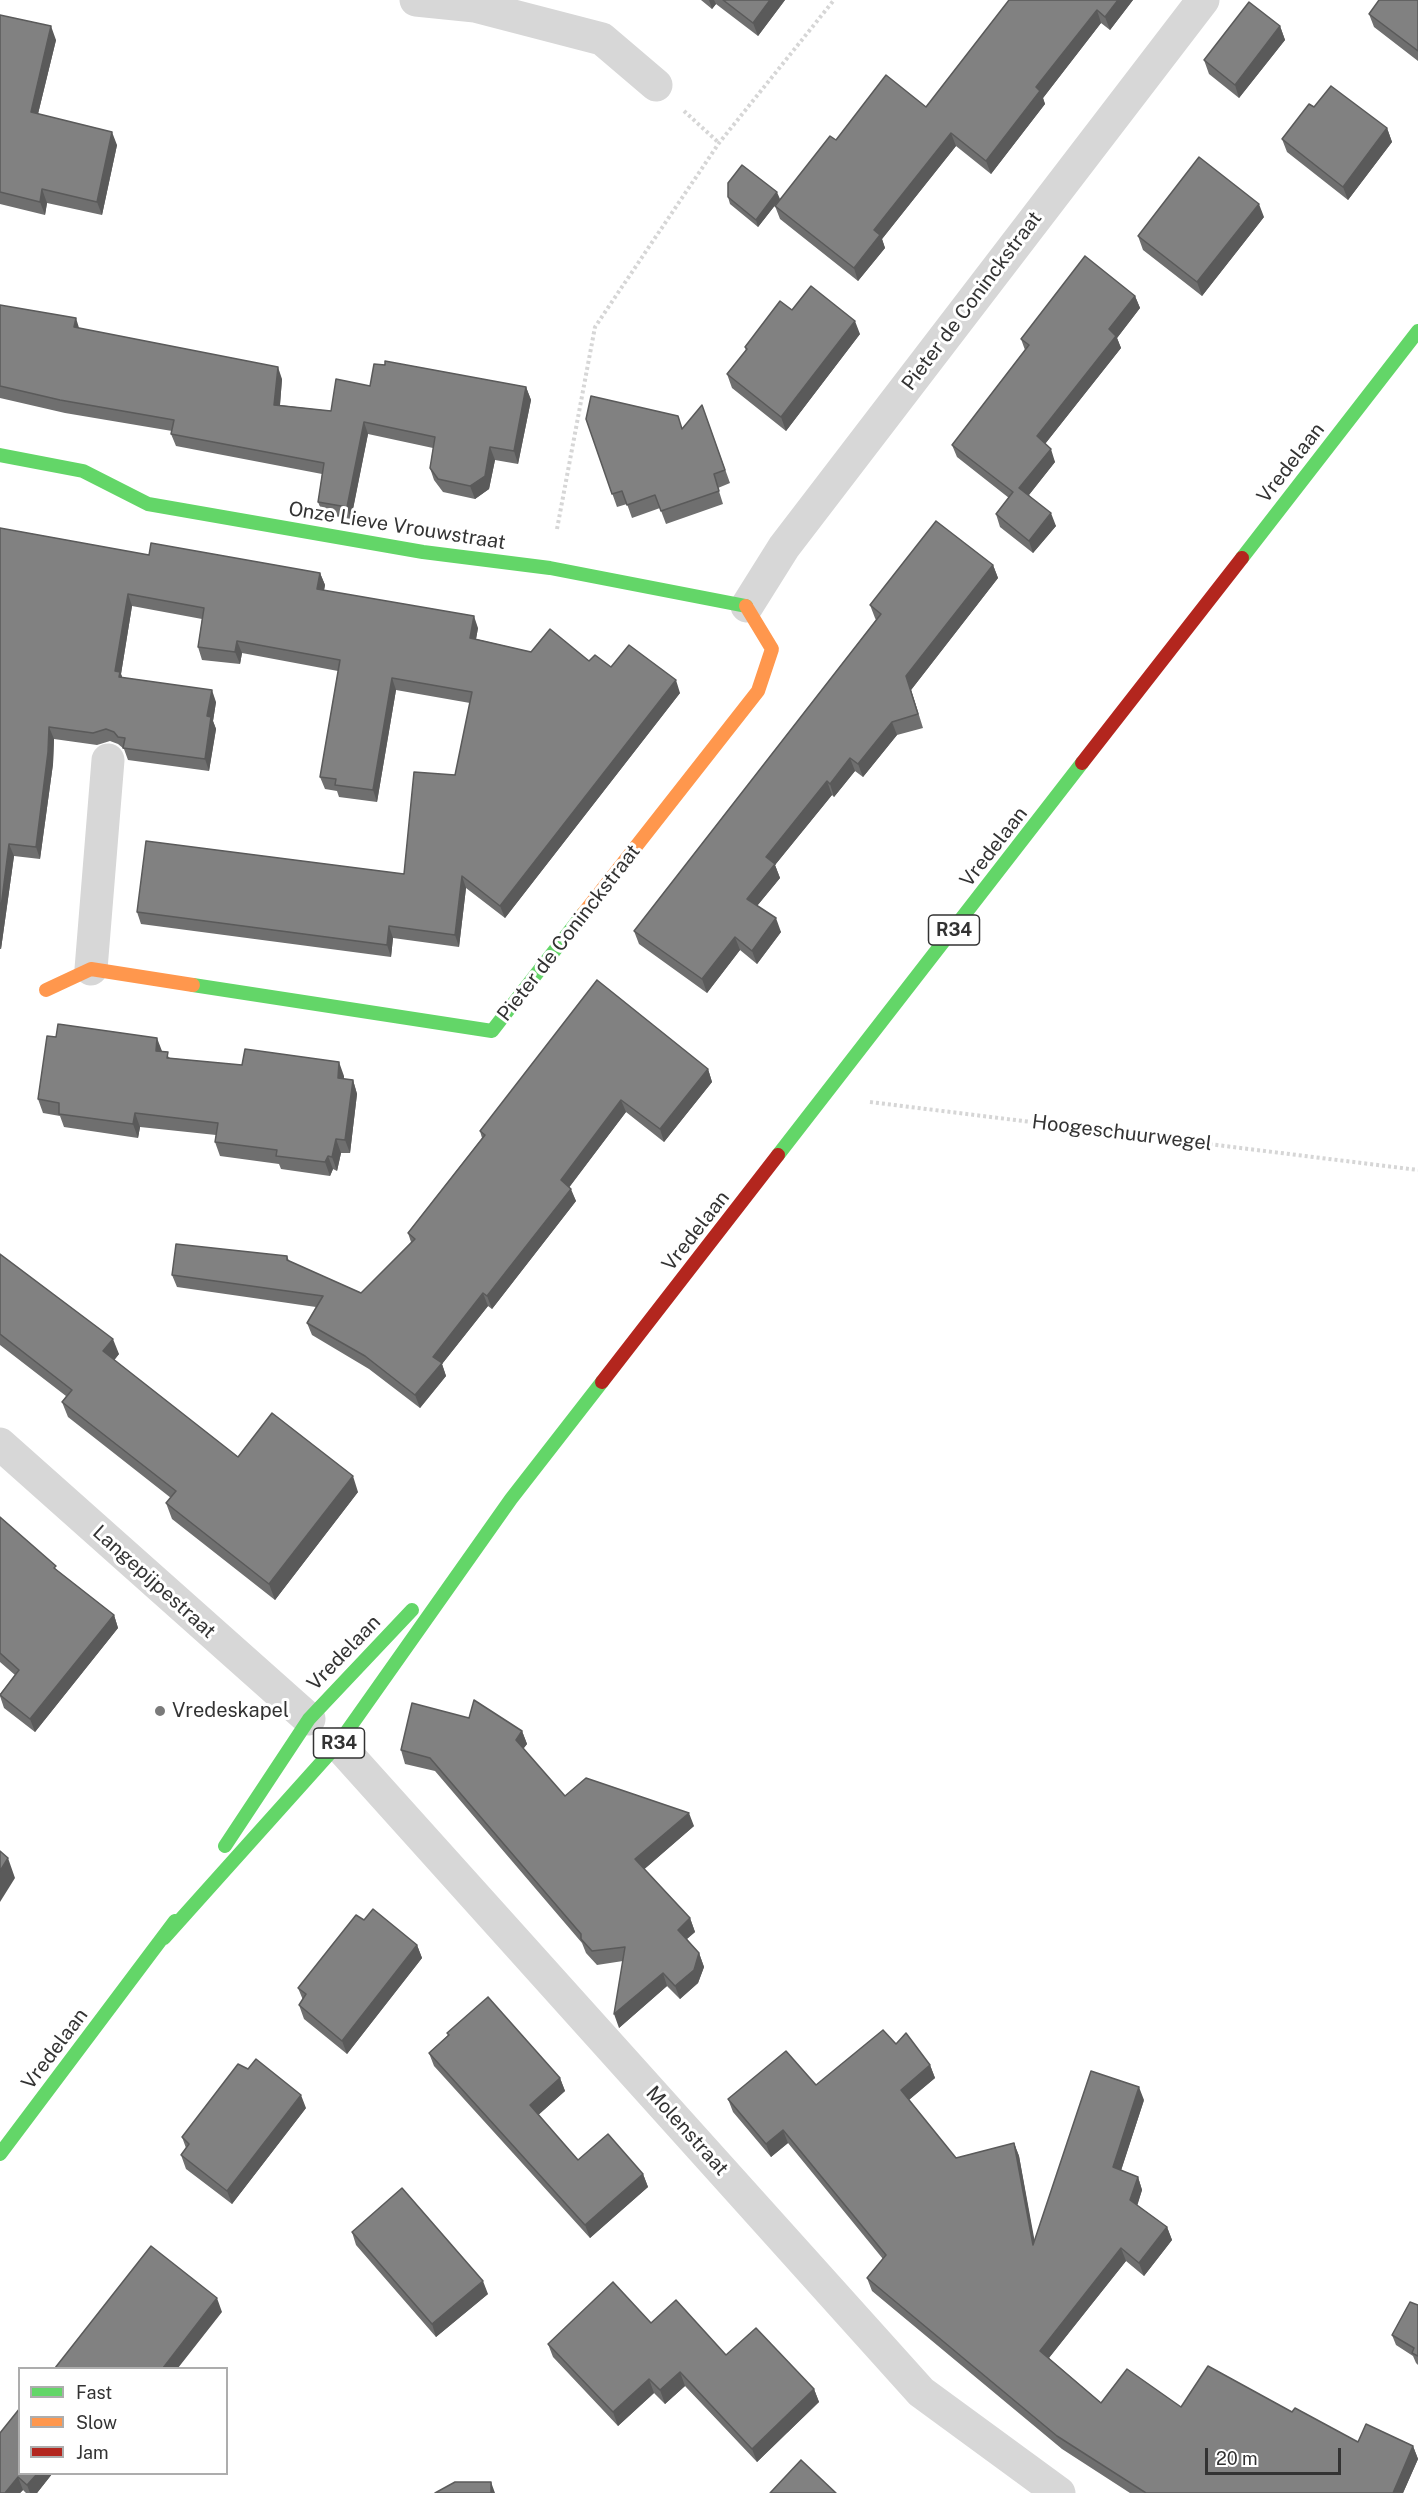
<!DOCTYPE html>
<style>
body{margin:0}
#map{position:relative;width:1418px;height:2493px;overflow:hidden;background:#fff;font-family:"Public Sans",sans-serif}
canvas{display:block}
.legend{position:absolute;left:18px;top:2367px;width:210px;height:108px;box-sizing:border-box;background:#fff;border:2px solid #adadad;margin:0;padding:8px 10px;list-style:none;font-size:18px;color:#333}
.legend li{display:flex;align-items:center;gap:12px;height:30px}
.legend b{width:30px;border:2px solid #adadad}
.scale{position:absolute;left:1205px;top:2448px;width:136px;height:27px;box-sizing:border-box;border:3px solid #333;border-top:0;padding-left:8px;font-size:18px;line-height:21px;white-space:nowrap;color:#333;-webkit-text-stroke:4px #fff;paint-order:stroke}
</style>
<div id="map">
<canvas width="1418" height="2493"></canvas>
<ul class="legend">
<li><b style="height:8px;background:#63d668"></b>Fast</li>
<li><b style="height:8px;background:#ff974d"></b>Slow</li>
<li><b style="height:8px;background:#b3261e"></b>Jam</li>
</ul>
<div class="scale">20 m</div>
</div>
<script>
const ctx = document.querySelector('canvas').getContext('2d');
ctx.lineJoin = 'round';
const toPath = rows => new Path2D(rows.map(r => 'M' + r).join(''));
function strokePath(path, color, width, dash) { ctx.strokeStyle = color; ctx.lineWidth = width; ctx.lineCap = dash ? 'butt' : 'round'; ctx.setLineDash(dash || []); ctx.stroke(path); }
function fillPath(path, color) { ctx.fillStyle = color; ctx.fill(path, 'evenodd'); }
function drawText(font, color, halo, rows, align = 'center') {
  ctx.font = font + ' "Public Sans",sans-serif'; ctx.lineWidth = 6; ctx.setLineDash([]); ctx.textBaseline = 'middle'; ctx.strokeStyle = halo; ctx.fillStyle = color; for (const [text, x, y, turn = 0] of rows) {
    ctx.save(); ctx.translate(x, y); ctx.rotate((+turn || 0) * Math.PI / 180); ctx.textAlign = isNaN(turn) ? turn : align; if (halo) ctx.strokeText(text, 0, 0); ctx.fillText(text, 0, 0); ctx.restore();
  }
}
const path = toPath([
 [684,111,719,143],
 [557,529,595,327,719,143,834,0],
 [870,1102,1418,1170]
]);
const street = toPath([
 [416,0,475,6,602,39,656,85],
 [747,606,784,547,1203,0],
 [91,969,108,760],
 [0,1444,309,1719],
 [338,1744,921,2392,1059,2493]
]);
const fast = toPath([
 [0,455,83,471,148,504,423,552,550,568,746,606],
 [1242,558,1418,331],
 [193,985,492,1031,583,914],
 [778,1155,1082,763],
 [225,1846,309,1719,412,1610],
 [164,1938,338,1744,511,1499,602,1382],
 [0,2154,175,1921]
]);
const slow = toPath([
 [583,914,758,691,772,649,746,606],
 [46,990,91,969,193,985]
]);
const jam = toPath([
 [1082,763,1242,558],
 [602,1382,778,1155]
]);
const wall = toPath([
 [701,0,785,0,758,36,716,4,712,9],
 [1009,0,1133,0,1110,30,1101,23,1043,98,1045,104,991,174,956,146,882,239,885,248,858,281,780,219,775,206,836,140,926,107],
 [1418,0,1418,61,1374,27,1369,14],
 [0,15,56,40,38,114,117,145,102,215,47,203,45,215,0,204],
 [1280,26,1285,40,1239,98,1209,74,1204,60],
 [1314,107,1387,128,1392,142,1348,200,1287,152,1282,139],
 [728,197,780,199,758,227,730,204],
 [1264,217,1202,296,1143,250,1138,236],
 [1135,296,1140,308,1117,338,1121,348,1045,444,1055,462,1029,495,1056,526,1033,553,1000,527,996,514,1009,498,957,457,952,445,1025,350,1021,339],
 [0,305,79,328,282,379,280,405,331,411,370,386,526,387,531,400,518,464,495,460,489,489,475,499,443,492,434,480,430,468,433,448,368,434,351,519,323,514,318,502,322,474,176,446,171,434,172,431,65,413,0,398],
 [792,310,860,334,786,431,732,388,727,374,746,351,745,347],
 [702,405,730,483,718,488,723,504,666,524,660,508,632,518,627,504,617,507,586,419,682,429],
 [0,528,149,555,320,573,325,585,324,590,478,628,476,639,531,652,589,661,611,667,680,693,505,918,466,888,459,947,393,938,391,957,141,924,137,912,404,874,455,775,470,703,396,690,377,802,339,797,337,791,325,789,320,777,338,671,242,653,240,664,202,660,198,647,202,619,132,606,121,674,122,677,216,702,213,721,216,729,209,771,128,760,124,749,118,744,110,741,97,745,54,739,53,764,40,859,14,856,1,949,0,949],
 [993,565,998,578,911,690,923,728,897,735,863,777,855,771,834,797,832,795,775,865,780,878,757,906,781,932,757,964,740,950,707,993,639,944,634,931,876,620,875,618,870,605],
 [162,1051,170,1058,344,1076,344,1079,353,1080,357,1094,350,1153,341,1153,337,1171,333,1169,330,1176,281,1169,279,1164,220,1156,215,1142,216,1135,140,1127,138,1138,64,1127,60,1116,43,1113,38,1099],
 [708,1069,712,1082,664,1142,626,1112,569,1187,576,1201,492,1309,488,1306,442,1364,446,1376,420,1408,369,1369,312,1335,307,1323,316,1307,177,1287,172,1275,287,1256,289,1261,361,1293,411,1242,408,1233,482,1138,480,1131],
 [0,1254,119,1354,114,1360,238,1457,358,1492,275,1600,172,1519,166,1503,171,1498,68,1417,62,1402,66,1396,0,1345],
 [0,1517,58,1571,114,1615,118,1628,35,1732,4,1708,0,1696,0,1694,15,1675,0,1662],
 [469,1718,522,1731,527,1744,523,1749,565,1796,694,1826,644,1869,690,1918,695,1932,687,1939,699,1953,704,1967,698,1983,680,1999,667,1986,619,2028,623,1961,597,1965,586,1953,582,1943,435,1771,405,1764,401,1750],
 [417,1945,422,1958,347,2054,304,2019,299,2005,303,2000,298,1988],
 [447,2033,560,2078,565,2091,538,2115,578,2160,643,2174,648,2187,590,2238,434,2066,429,2053,448,2035],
 [896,2044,930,2065,935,2078,909,2100,956,2158,1014,2143,1019,2156,1034,2241,1144,2100,1121,2170,1138,2177,1142,2190,1137,2205,1167,2227,1172,2240,1144,2276,1126,2261,1049,2358,1101,2403,1292,2412,1358,2442,1413,2446,1418,2459,1403,2493,1130,2493,1062,2449,872,2291,867,2278,883,2259,788,2143,771,2157,733,2112,728,2099,816,2085],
 [306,2108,232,2204,186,2169,181,2155,186,2148,182,2137],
 [352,2232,488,2294,436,2337,356,2245],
 [1418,2305,1418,2365,1416,2363,1413,2356,1396,2345,1392,2335],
 [651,2323,726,2355,814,2389,819,2402,757,2462,685,2386,665,2404,654,2393,618,2426,553,2357,548,2344],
 [0,2433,52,2474,37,2493,26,2493,23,2490,20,2493,0,2493]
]);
const shadedWall = toPath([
 [709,0,714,0,716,4,712,9],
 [770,0,785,0,758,36,753,23],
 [1118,0,1133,0,1110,30,1105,17],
 [1097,10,1101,23,1043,98,1045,104,991,174,986,161,1036,87],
 [51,26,56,40,35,126,31,112],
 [1280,26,1285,40,1239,98,1235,85],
 [1387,128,1392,142,1348,200,1343,187],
 [112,132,117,145,102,215,97,202],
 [951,133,956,146,882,239,885,248,858,281,854,268,874,230],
 [42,189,47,203,45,215,40,202],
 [777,192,780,199,758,227,756,220],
 [1259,204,1264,217,1202,296,1197,282],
 [1135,296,1140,308,1117,338,1121,348,1041,449,1037,436,1109,329],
 [76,318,80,331,74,327],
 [855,321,860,334,786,431,781,417],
 [278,367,282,379,279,417,274,405],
 [526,387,531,400,518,464,514,451],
 [364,422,368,434,351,519,347,507],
 [490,447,495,460,489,489,475,499,470,486],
 [1051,449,1055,462,1024,501,1019,488],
 [1051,513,1056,526,1033,553,1029,541],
 [993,565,998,578,911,690,923,728,906,676],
 [320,573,325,585,322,601,317,589],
 [128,594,132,606,121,674,125,684,115,671],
 [474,616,478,628,474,650,470,638],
 [237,641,242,653,240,664,235,652],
 [392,678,396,690,377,802,373,790],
 [676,680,680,693,505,918,500,906],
 [212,690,216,702,213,721,216,729,209,771,205,759,207,716],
 [892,722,897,735,863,777,858,764],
 [49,727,54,739,53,764,40,859,36,847],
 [850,758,855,771,834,797,830,784],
 [827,781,832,795,775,865,780,878,752,912,747,899,766,857],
 [9,844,14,856,1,949,0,945,0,915],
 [462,876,466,888,459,947,455,935],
 [776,918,781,932,757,964,752,951],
 [389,926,393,938,391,957,387,945],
 [735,937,740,950,707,993,702,979],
 [157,1038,162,1051,161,1064,156,1051],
 [339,1062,344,1076,342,1092,338,1078],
 [708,1069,712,1082,664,1142,660,1129],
 [353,1080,357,1094,350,1153,345,1140],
 [621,1100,626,1112,565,1193,561,1180],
 [135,1113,140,1127,138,1138,133,1124],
 [336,1139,341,1153,337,1171,332,1157],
 [328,1156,333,1169,330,1176,325,1162],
 [571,1189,576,1201,492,1309,487,1296],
 [483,1293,488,1306,442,1364,446,1376,420,1408,415,1395,433,1357],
 [113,1339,119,1354,109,1367,103,1351],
 [353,1476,358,1492,275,1600,269,1584],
 [114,1615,118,1628,35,1732,30,1719],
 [522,1731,527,1744,520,1753,516,1740],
 [689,1813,694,1826,640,1873,635,1859],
 [8,1858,15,1878,0,1902,0,1871],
 [690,1918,695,1932,682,1943,678,1930],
 [417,1945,422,1958,347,2054,342,2041],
 [699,1953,704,1967,698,1983,680,1999,675,1986],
 [663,1973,667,1986,619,2028,614,2014],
 [930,2065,935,2078,905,2103,901,2090],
 [560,2078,565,2091,535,2118,530,2105],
 [1139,2087,1144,2100,1118,2180,1113,2167],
 [301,2095,306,2108,232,2204,227,2191],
 [783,2130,788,2143,771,2157,766,2144],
 [1014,2143,1019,2156,1038,2259,1033,2245],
 [643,2174,648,2187,590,2238,585,2225],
 [1138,2177,1142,2190,1135,2213,1130,2200],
 [1167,2227,1172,2240,1144,2276,1139,2263],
 [1121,2248,1126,2261,1044,2364,1040,2351],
 [483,2281,488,2294,436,2337,432,2324],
 [217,2298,222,2312,178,2368,163,2368],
 [680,2372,685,2386,665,2404,660,2390],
 [649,2379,654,2393,618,2426,613,2412],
 [814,2389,819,2402,757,2462,752,2449],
 [1413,2446,1418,2459,1403,2493,1393,2493],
 [37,2474,52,2474,37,2493,30,2493,27,2485],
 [18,2477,23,2490,20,2493,5,2493],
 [491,2482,495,2493,491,2493]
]);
const building = toPath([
 [723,0,770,0,753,23,723,0],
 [1009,0,1118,0,1105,17,1097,10,1036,87,1040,91,986,161,951,133,874,230,880,235,854,268,775,206,830,136,836,140,886,75,926,107,1009,0],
 [1379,0,1418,0,1418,51,1369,14,1379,0],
 [1249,2,1280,26,1235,85,1204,60,1249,2],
 [0,15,51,26,31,112,112,132,97,202,42,189,40,202,0,192,0,15],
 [1331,86,1387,128,1343,187,1282,139,1309,104,1314,107,1331,86],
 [1199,157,1259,204,1197,282,1138,236,1199,157],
 [742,165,777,192,756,220,728,197,728,183,742,165],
 [1085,256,1135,296,1109,329,1116,336,1037,436,1051,449,1019,488,1051,513,1029,541,996,514,1013,492,952,445,1029,345,1021,339,1085,256],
 [811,286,855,321,781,417,727,374,747,349,745,347,780,301,792,310,811,286],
 [0,305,76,318,74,327,278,367,274,405,331,411,336,379,370,386,374,364,385,365,385,361,526,387,514,451,490,447,485,476,470,486,438,479,430,468,435,437,364,422,347,507,318,502,324,463,171,434,174,420,60,400,0,386,0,305],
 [591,396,678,416,682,429,702,405,725,470,714,474,719,491,661,511,655,495,627,505,622,491,612,494,586,419,591,396],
 [936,521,993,565,906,676,918,714,892,722,858,764,850,758,830,784,827,781,766,857,775,864,747,899,776,918,752,951,735,937,702,979,634,931,881,614,870,605,936,521],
 [0,528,149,555,151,543,320,573,317,589,474,616,470,638,531,652,550,629,589,661,595,655,611,667,629,645,676,680,500,906,462,876,455,935,389,926,387,945,137,912,146,841,404,874,414,772,455,775,472,692,392,678,373,790,335,785,336,779,320,777,340,660,237,641,235,652,198,647,204,608,128,594,115,671,120,672,119,677,212,690,207,716,211,717,205,759,123,748,125,738,118,737,114,732,106,729,93,733,49,727,48,752,36,847,9,844,0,915,0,528],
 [597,980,708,1069,660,1129,621,1100,561,1180,571,1189,487,1296,483,1293,433,1357,442,1363,415,1395,365,1356,307,1323,323,1296,172,1275,176,1244,287,1256,287,1260,361,1293,415,1239,408,1233,485,1135,480,1131,597,980],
 [58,1024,157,1038,156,1051,168,1052,167,1058,242,1065,245,1049,339,1062,338,1078,353,1080,345,1140,336,1139,332,1157,328,1156,325,1162,276,1156,277,1150,215,1142,218,1123,135,1113,133,1124,59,1114,59,1103,38,1099,47,1036,56,1037,58,1024],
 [0,1254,113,1339,103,1351,238,1457,272,1413,353,1476,269,1584,166,1503,176,1491,62,1402,72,1390,0,1334,0,1254],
 [0,1517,56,1566,54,1568,114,1615,30,1719,0,1695,19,1670,0,1653,0,1517],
 [474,1700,522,1731,516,1740,565,1796,586,1778,689,1813,635,1859,690,1918,678,1930,699,1953,694,1970,675,1986,663,1973,614,2014,625,1947,592,1951,581,1939,581,1934,430,1758,401,1750,412,1703,469,1718,474,1700],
 [0,1851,8,1858,0,1871,0,1851],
 [373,1909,417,1945,342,2041,299,2005,306,1994,298,1988,356,1915,364,1920,373,1909],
 [488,1997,560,2078,530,2105,578,2160,608,2134,643,2174,585,2225,429,2053,449,2035,447,2033,488,1997],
 [883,2030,896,2044,906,2033,930,2065,901,2090,956,2158,1014,2143,1033,2245,1091,2071,1139,2087,1113,2167,1138,2177,1130,2200,1167,2227,1139,2263,1121,2248,1040,2351,1101,2403,1127,2369,1181,2407,1208,2366,1292,2412,1295,2408,1358,2442,1366,2424,1413,2446,1393,2493,1146,2493,1057,2436,867,2278,886,2255,783,2130,766,2144,728,2099,786,2051,816,2085,883,2030],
 [256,2059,301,2095,227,2191,181,2155,189,2144,182,2137,238,2064,248,2069,256,2059],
 [402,2188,483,2281,432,2324,352,2232,402,2188],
 [151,2246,217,2298,163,2368,55,2368,151,2246],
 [613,2282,651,2323,676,2300,726,2355,756,2328,814,2389,752,2449,680,2372,660,2390,649,2379,613,2412,548,2344,613,2282],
 [1410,2302,1418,2305,1418,2356,1412,2353,1414,2348,1392,2335,1410,2302],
 [20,2408,20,2474,37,2474,27,2485,18,2477,5,2493,0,2493,0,2433,20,2408],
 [801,2460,836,2493,770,2493,801,2460],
 [455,2482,491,2482,491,2493,435,2493,455,2482]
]);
const markers = [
 [160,1711,6,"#7a7a7a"]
];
const shields = [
 [954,930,51],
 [339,1743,51]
];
const shieldNames = [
 ["R34",954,930],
 ["R34",339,1743]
];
const streetNames = [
 ["Pieter de Coninckstraat",972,301,-53],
 ["Vredelaan",1291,463,-52],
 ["Onze Lieve Vrouwstraat",397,526,9],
 ["Vredelaan",994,847,-52],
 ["Pieter de Coninckstraat",569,933,-52],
 ["Hoogeschuurwegel",1122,1133,7],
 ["Vredelaan",696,1231,-52],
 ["Langepijpestraat",154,1582,42],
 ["Vredelaan",344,1653,-46],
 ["Vredelaan",55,2049,-53],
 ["Molenstraat",687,2131,48]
];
const poiNames = [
 ["Vredeskapel",172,1711]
];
strokePath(path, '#d6d6d6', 4, [3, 3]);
strokePath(street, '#d7d7d7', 33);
strokePath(fast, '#63d668', 14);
strokePath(slow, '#ff974d', 14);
strokePath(jam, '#b3261e', 14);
fillPath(wall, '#6f6f6f');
fillPath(shadedWall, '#5a5a5a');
fillPath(building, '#818181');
strokePath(building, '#5a5a5a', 1.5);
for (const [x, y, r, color] of markers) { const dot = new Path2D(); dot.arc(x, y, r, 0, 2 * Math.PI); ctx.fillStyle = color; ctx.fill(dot); strokePath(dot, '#fff', 2); }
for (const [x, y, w] of shields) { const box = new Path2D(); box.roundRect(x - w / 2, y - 15, w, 30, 4.5); ctx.fillStyle = '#fff'; ctx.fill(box); strokePath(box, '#333', 1.5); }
drawText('bold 18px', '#333', null, shieldNames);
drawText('20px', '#333', '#fff', streetNames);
drawText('20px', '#333', '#fff', poiNames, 'left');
</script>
